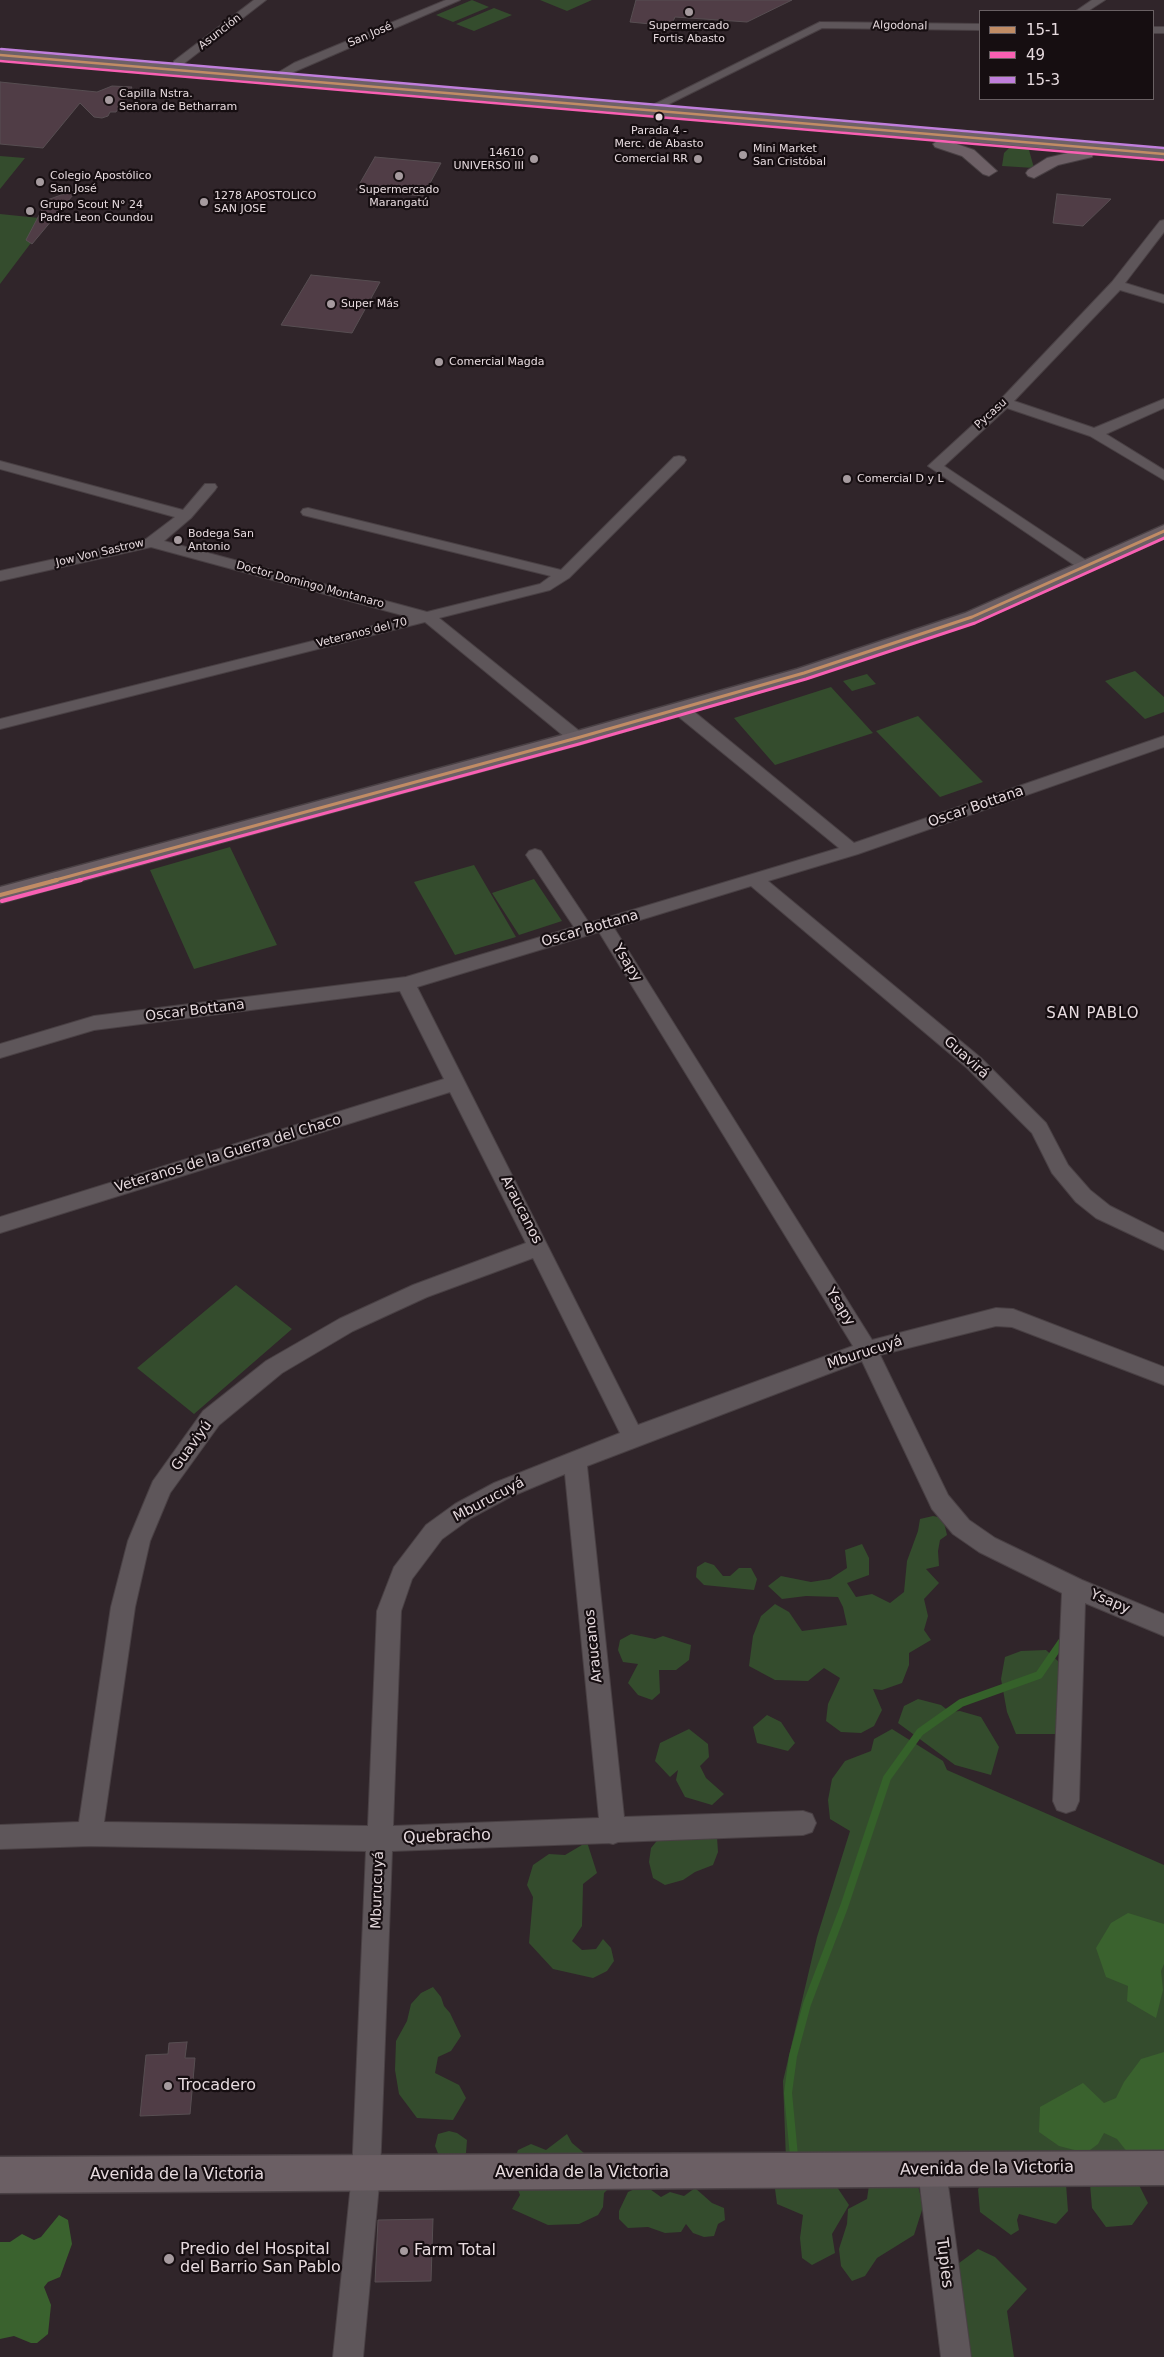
<!DOCTYPE html>
<meta charset="utf-8">
<style>
body{margin:0}
#map{position:relative;width:1164px;height:2357px;overflow:hidden;background:#30252a;font-family:"DejaVu Sans",sans-serif}
canvas{display:block}
.legend{position:absolute;left:979px;top:10px;width:175px;height:90px;box-sizing:border-box;background:#160e11;border:1px solid #696063;margin:0;padding:6px 9px;list-style:none;font-size:15px;color:#e6dade}
.legend li{display:flex;align-items:center;gap:10px;height:25px}
.legend b{width:25px;border:1px solid #696063}
</style>
<div id="map">
<canvas width="1164" height="2357"></canvas>
<ul class="legend">
<li><b style="height:6px;background:#c18c65"></b>15-1</li>
<li><b style="height:6px;background:#f860b3"></b>49</li>
<li><b style="height:6px;background:#c07fdc"></b>15-3</li>
</ul>
</div>
<script>
const ctx = document.querySelector('canvas').getContext('2d');
ctx.lineJoin = 'round';
function fillPath(path, color) { ctx.fillStyle = color; ctx.fill(path, 'evenodd'); }
const toPath = rows => new Path2D(rows.map(r => 'M' + r).join(''));
function strokePath(path, color, width, dash) { ctx.strokeStyle = color; ctx.lineWidth = width; ctx.lineCap = dash ? 'butt' : 'round'; ctx.setLineDash(dash || []); ctx.stroke(path); }
function drawText(font, color, halo, rows, align = 'center') {
  ctx.font = font + ' "DejaVu Sans",sans-serif'; ctx.lineWidth = 4.5; ctx.setLineDash([]); ctx.textBaseline = 'middle'; ctx.strokeStyle = halo; ctx.fillStyle = color; for (const [text, x, y, turn = 0] of rows) {
    ctx.save(); ctx.translate(x, y); ctx.rotate((+turn || 0) * Math.PI / 180); ctx.textAlign = isNaN(turn) ? turn : align; if (halo) ctx.strokeText(text, 0, 0); ctx.fillText(text, 0, 0); ctx.restore();
  }
}
const green = toPath([
 [472,0,489,7,453,22,436,15],
 [540,0,592,0,567,11],
 [494,8,512,15,474,31,456,24],
 [1018,144,1029,150,1034,168,1002,166,1004,153,1011,146],
 [0,156,25,158,0,189],
 [0,214,49,219,0,284],
 [1135,671,1164,697,1164,712,1145,719,1105,681],
 [867,674,876,684,852,691,843,681],
 [831,687,873,733,775,765,734,718],
 [918,716,983,782,940,797,876,731],
 [230,847,277,945,194,969,150,870],
 [474,865,516,937,455,955,414,882],
 [534,879,562,921,519,935,492,893],
 [236,1285,292,1329,194,1414,137,1368],
 [933,1516,943,1518,947,1535,940,1540,938,1551,939,1566,926,1569,939,1583,924,1599,928,1616,924,1630,931,1640,909,1653,909,1665,902,1683,882,1690,873,1689,882,1710,874,1726,861,1733,841,1732,826,1721,828,1704,840,1678,824,1668,808,1681,775,1680,749,1666,753,1636,761,1616,775,1604,789,1612,802,1631,847,1625,843,1607,838,1597,806,1596,782,1599,768,1586,781,1576,811,1582,830,1579,847,1568,845,1550,862,1544,869,1558,869,1575,847,1583,856,1597,872,1594,890,1603,904,1592,907,1561,918,1531,920,1519],
 [705,1562,714,1565,723,1576,730,1576,739,1568,751,1568,757,1579,754,1590,704,1585,696,1577,697,1567],
 [631,1634,655,1639,663,1636,691,1645,689,1660,676,1670,659,1670,660,1693,652,1700,638,1695,628,1683,638,1664,623,1662,618,1650,620,1640],
 [1046,1650,1059,1662,1065,1690,1056,1734,1016,1734,1007,1712,1001,1679,1005,1657,1021,1651],
 [918,1699,941,1705,950,1712,960,1711,981,1717,999,1747,991,1775,955,1765,898,1723,904,1706],
 [767,1715,781,1722,795,1743,788,1751,757,1743,753,1727],
 [689,1729,708,1744,709,1757,700,1766,706,1778,724,1794,712,1805,685,1797,676,1780,678,1770,670,1777,655,1761,660,1743],
 [892,1729,943,1761,947,1770,1164,1865,1164,2160,786,2160,783,2081,817,1937,850,1831,830,1819,828,1800,832,1779,845,1761,871,1751,874,1739],
 [660,1837,717,1837,718,1852,713,1865,695,1872,683,1880,665,1885,653,1878,649,1862,651,1848],
 [587,1842,597,1873,583,1884,582,1926,572,1941,582,1950,596,1949,603,1939,611,1948,614,1961,607,1971,593,1978,553,1969,529,1943,533,1897,527,1885,533,1865,549,1854,565,1855],
 [433,1987,441,1997,444,2006,450,2013,461,2036,451,2051,438,2057,435,2073,459,2085,466,2098,453,2120,417,2118,399,2094,395,2070,396,2041,407,2021,411,2004,421,1993],
 [449,2131,457,2133,467,2140,466,2153,456,2161,439,2156,435,2146,438,2134],
 [567,2134,572,2143,584,2153,587,2161,611,2186,604,2193,603,2207,598,2215,579,2224,548,2225,512,2209,520,2195,516,2185,509,2173,518,2150,531,2144,546,2150],
 [831,2178,849,2205,832,2234,835,2253,812,2265,802,2258,800,2238,803,2215,777,2204,775,2189,785,2179],
 [987,2179,1066,2184,1068,2211,1056,2224,1019,2214,1017,2220,1019,2230,1011,2235,980,2212,978,2189],
 [1138,2183,1148,2203,1132,2225,1106,2227,1092,2208,1090,2184],
 [869,2185,918,2185,923,2207,914,2235,877,2258,865,2276,852,2281,841,2266,839,2249,847,2224,848,2209,867,2199],
 [639,2187,647,2187,661,2197,670,2192,684,2196,695,2188,712,2203,724,2208,725,2220,718,2224,714,2236,704,2237,693,2233,686,2224,681,2232,665,2233,648,2227,628,2228,619,2219,619,2211,628,2192],
 [978,2249,995,2257,1027,2289,1007,2311,1014,2357,941,2357,938,2339,938,2319,951,2269]
]);
const forest = toPath([
 [1128,1913,1164,1924,1164,1964,1161,1971,1163,1990,1156,2018,1127,2001,1128,1986,1106,1977,1096,1948,1111,1923],
 [1164,2052,1164,2168,1132,2158,1117,2139,1104,2133,1098,2144,1086,2153,1059,2146,1039,2132,1040,2107,1083,2083,1104,2103,1116,2098,1124,2082,1141,2059],
 [59,2215,68,2220,72,2244,60,2277,48,2282,44,2287,51,2305,48,2334,37,2343,31,2343,14,2336,0,2339,0,2242,10,2242,22,2234,34,2240,41,2237]
]);
const stream = toPath([
 [794,2156,788,2093,793,2056,807,2004,844,1907,887,1778,920,1732,961,1703,1039,1675,1063,1640]
]);
const building = toPath([
 [636,0,792,0,747,22,675,17,671,26,630,22,636,0],
 [0,82,97,92,112,86,132,87,116,112,110,112,108,116,102,118,94,117,80,103,43,148,0,144,0,82],
 [375,157,441,163,423,196,356,190,375,157],
 [78,189,32,244,26,240,47,200,78,189],
 [1057,194,1111,199,1083,226,1053,223,1057,194],
 [311,275,380,282,352,333,281,325,311,275],
 [187,2042,185,2058,195,2058,190,2114,140,2116,146,2055,168,2054,169,2043,187,2042],
 [433,2219,431,2281,375,2282,378,2220,433,2219]
]);
const minor = toPath([
 [254,0,266,0,182,65,174,65,174,61,254,0],
 [446,0,460,0,289,74,281,74,279,72,294,63,446,0],
 [1092,0,1105,0,1088,11,1076,11,1092,0],
 [820,22,980,24,980,30,822,28,665,106,661,107,655,104,820,22],
 [1153,27,1164,27,1164,33,1153,33,1153,27],
 [1164,220,1164,232,1125,283,1164,295,1164,303,1120,290,1014,401,1094,428,1164,399,1164,408,1106,434,1164,470,1164,480,1090,436,1007,408,944,466,1090,563,1093,566,1085,571,1080,569,928,466,1000,400,1112,282,1160,221,1164,220],
 [679,456,684,457,686,460,684,463,569,578,550,590,439,618,583,734,585,738,583,742,571,742,425,622,0,729,0,719,409,617,151,547,0,581,0,571,146,539,175,517,0,469,0,461,183,510,205,484,215,484,217,487,215,490,191,518,164,541,427,612,540,584,551,576,303,515,301,512,303,509,308,508,561,570,674,457,679,456],
 [680,704,686,705,854,843,1164,736,1164,747,858,854,768,881,981,1058,1046,1123,1068,1165,1090,1190,1110,1206,1164,1233,1164,1250,1096,1218,1076,1202,1052,1173,1032,1133,967,1068,751,886,614,928,872,1340,996,1308,1013,1309,1164,1367,1164,1385,1012,1327,996,1326,880,1355,948,1495,969,1520,995,1538,1082,1580,1164,1614,1164,1636,1085,1603,1079,1801,1075,1810,1066,1813,1057,1810,1053,1801,1062,1593,979,1552,953,1534,932,1509,862,1361,587,1466,624,1817,803,1811,812,1814,816,1823,812,1832,803,1835,618,1842,613,1844,609,1843,392,1851,380,2174,363,2357,333,2357,352,2174,366,1851,90,1846,0,1849,0,1825,79,1822,111,1607,128,1541,153,1481,203,1411,266,1361,339,1319,413,1285,526,1243,450,1092,0,1233,0,1217,444,1079,400,991,94,1030,0,1058,0,1044,94,1016,406,977,574,927,526,855,529,851,535,849,541,851,589,923,839,848,674,713,672,709,674,705,680,704],
 [599,932,853,1346,638,1425,417,987,599,932],
 [533,1258,620,1433,494,1483,455,1504,426,1525,394,1567,377,1611,368,1826,104,1822,135,1607,150,1541,170,1493,219,1425,282,1373,353,1331,427,1297,533,1258],
 [565,1474,599,1818,393,1826,401,1611,412,1579,442,1539,471,1518,510,1497,565,1474],
 [932,2156,942,2160,946,2170,971,2357,941,2357,918,2170,922,2160,932,2156]
]);
const major = toPath([
 [1164,525,1164,538,979,621,811,677,584,743,0,903,0,887,570,733,797,669,965,613,1164,525],
 [1164,2151,1164,2185,0,2193,0,2157,1164,2151]
]);
const highway = toPath([
 [0,50,1164,149,1164,159,1093,153,1092,157,1058,165,1034,178,1028,176,1026,173,1028,170,1047,158,1076,151,945,140,974,150,997,171,989,176,983,174,962,156,935,147,933,144,939,140,0,60,0,50]
]);
const bus1Far2 = toPath([
 [0,55,1164,154]
]);
const bus1Far1 = toPath([
 [52,881,577,738,804,673,972,617,1164,531]
]);
const bus1 = toPath([
 [0,895,57,880]
]);
const bus2Far2 = toPath([
 [0,61,1163,160]
]);
const bus2Far1 = toPath([
 [76,881,579,744,806,679,975,623,1164,538]
]);
const bus2 = toPath([
 [2,901,81,880]
]);
const bus3 = toPath([
 [1,49,1164,148]
]);
const markers = [
 [689,12,5,"#a69b9f"],
 [109,100,5,"#a69b9f"],
 [659,117,4.5,"#e6dade"],
 [743,155,5,"#a69b9f"],
 [534,159,5,"#a69b9f"],
 [698,159,5,"#a69b9f"],
 [399,176,5,"#a69b9f"],
 [40,182,5,"#a69b9f"],
 [204,202,5,"#a69b9f"],
 [30,211,5,"#a69b9f"],
 [331,304,5,"#a69b9f"],
 [439,362,5,"#a69b9f"],
 [847,479,5,"#a69b9f"],
 [178,540,5,"#a69b9f"],
 [168,2086,5,"#a69b9f"],
 [404,2251,5,"#a69b9f"],
 [169,2259,6,"#a69b9f"]
];
const farPoinames = [
 ["Supermercado",689,26,"center"],
 ["Fortis Abasto",689,39,"center"],
 ["Capilla Nstra.",119,94],
 ["Señora de Betharram",119,107],
 ["Mini Market",753,149],
 ["San Cristóbal",753,162],
 ["14610",524,153,"right"],
 ["UNIVERSO III",524,166,"right"],
 ["Comercial RR",688,159,"right"],
 ["Colegio Apostólico",50,176],
 ["San José",50,189],
 ["Supermercado",399,190,"center"],
 ["Marangatú",399,203,"center"],
 ["1278 APOSTOLICO",214,196],
 ["SAN JOSE",214,209],
 ["Grupo Scout N° 24",40,205],
 ["Padre Leon Coundou",40,218],
 ["Super Más",341,304],
 ["Comercial Magda",449,362],
 ["Comercial D y L",857,479],
 ["Bodega San",188,534],
 ["Antonio",188,547]
];
const farStreetnames = [
 ["Algodonal",900,26,1],
 ["Asunción",220,32,-38],
 ["San José",370,35,-23],
 ["Pycasu",991,414,-42],
 ["Jow Von Sastrow",100,553,-13],
 ["Doctor Domingo Montanaro",310,585,15],
 ["Veteranos del 70",362,633,-14]
];
const farBusnames = [
 ["Parada 4 -",659,131],
 ["Merc. de Abasto",659,144]
];
const streetNames = [
 ["Oscar Bottana",976,807,-19],
 ["Oscar Bottana",590,929,-16],
 ["Ysapy",627,963,58],
 ["Oscar Bottana",195,1011,-7],
 ["Guavirá",966,1058,42],
 ["Veteranos de la Guerra del Chaco",228,1154,-17],
 ["Araucanos",521,1210,63],
 ["Ysapy",840,1307,58],
 ["Mburucuyá",865,1353,-18],
 ["Guaviyú",192,1446,-54],
 ["Mburucuyá",489,1500,-28],
 ["Ysapy",1110,1602,23],
 ["Araucanos",594,1646,-96],
 ["Mburucuyá",378,1890,-88]
];
const neighbourhoodNames = [
 ["SAN PABLO",1093,1014]
];
const nearStreetnames = [
 ["Quebracho",447,1837,-2],
 ["Avenida de la Victoria",987,2169,-1],
 ["Avenida de la Victoria",582,2173],
 ["Avenida de la Victoria",177,2175],
 ["Tupies",944,2263,83]
];
const nearPoinames = [
 ["Trocadero",178,2086],
 ["Predio del Hospital",180,2250],
 ["del Barrio San Pablo",180,2268],
 ["Farm Total",414,2251]
];
fillPath(green, '#344c2d');
fillPath(forest, '#3a622e');
strokePath(stream, '#35612a', 8);
fillPath(building, '#503d46');
strokePath(building, '#574e52', 1);
strokePath(minor, '#494044', 2);
strokePath(major, '#494044', 3);
strokePath(highway, '#494044', 2);
fillPath(minor, '#5e565a');
fillPath(major, '#6b5f64');
fillPath(highway, '#6d6066');
strokePath(bus1Far2, '#c18c65', 2.5);
strokePath(bus1Far1, '#c18c65', 3);
strokePath(bus1, '#c18c65', 4);
strokePath(bus2Far2, '#f860b3', 2.5);
strokePath(bus2Far1, '#f860b3', 3);
strokePath(bus2, '#f860b3', 4);
strokePath(bus3, '#c07fdc', 2.5);
for (const [x, y, r, color] of markers) { const dot = new Path2D(); dot.arc(x, y, r, 0, 2 * Math.PI); ctx.fillStyle = color; ctx.fill(dot); strokePath(dot, '#160e11', 2); }
drawText('11px', '#e6dade', '#160e11', farPoinames, 'left');
drawText('11px', '#e6dade', '#160e11', farStreetnames);
drawText('11px', '#e6dade', '#160e11', farBusnames);
drawText('14px', '#e6dade', '#160e11', streetNames);
ctx.letterSpacing = '1px';
drawText('15px', '#e6dade', '#160e11', neighbourhoodNames);
ctx.letterSpacing = '0px';
drawText('16px', '#e6dade', '#160e11', nearStreetnames);
drawText('16px', '#e6dade', '#160e11', nearPoinames, 'left');
</script>
